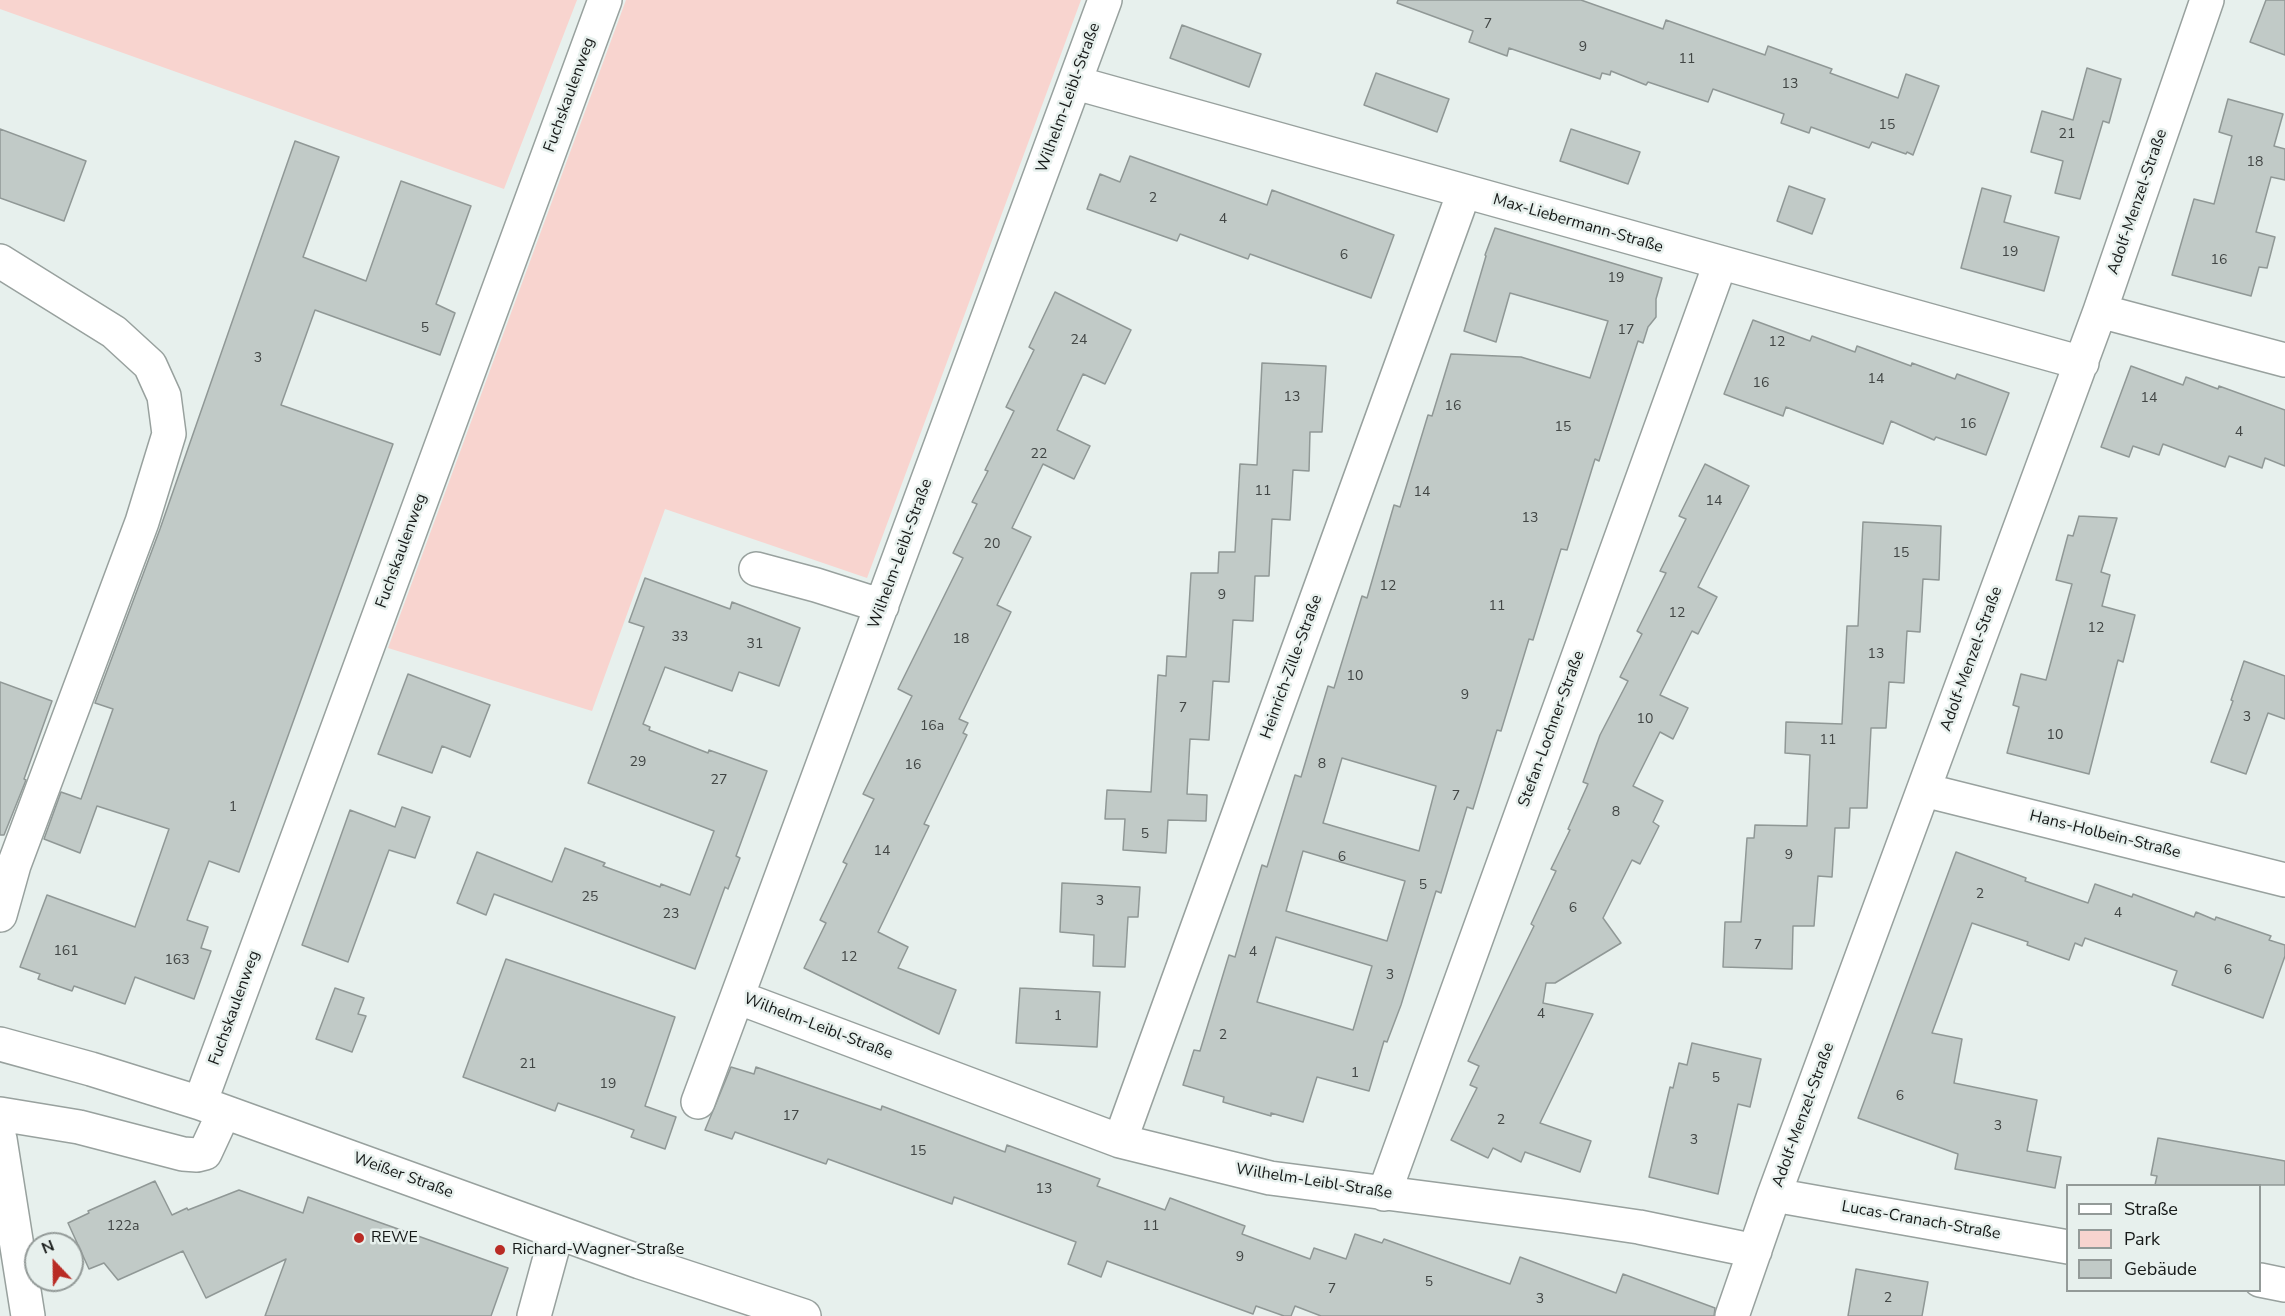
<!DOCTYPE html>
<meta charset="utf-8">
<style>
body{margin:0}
#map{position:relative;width:2285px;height:1316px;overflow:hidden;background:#e7f0ed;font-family:"Nunito Sans",sans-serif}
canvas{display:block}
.legend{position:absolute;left:2066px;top:1184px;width:195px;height:108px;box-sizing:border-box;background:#e7f0ed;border:2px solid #939a98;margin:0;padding:8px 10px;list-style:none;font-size:18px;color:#161918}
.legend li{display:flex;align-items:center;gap:12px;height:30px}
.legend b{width:30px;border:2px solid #939a98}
.north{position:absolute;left:24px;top:1232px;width:60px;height:60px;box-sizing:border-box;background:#e7f0ed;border:2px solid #939a98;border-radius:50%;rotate:338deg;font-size:16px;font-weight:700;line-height:24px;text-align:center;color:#161918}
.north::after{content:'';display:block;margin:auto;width:21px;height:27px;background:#b92b25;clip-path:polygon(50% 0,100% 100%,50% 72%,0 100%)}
</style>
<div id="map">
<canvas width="2285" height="1316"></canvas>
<ul class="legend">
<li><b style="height:8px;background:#fff"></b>Straße</li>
<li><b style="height:16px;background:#f8d4cf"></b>Park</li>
<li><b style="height:16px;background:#c1cac7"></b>Gebäude</li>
</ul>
<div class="north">N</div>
</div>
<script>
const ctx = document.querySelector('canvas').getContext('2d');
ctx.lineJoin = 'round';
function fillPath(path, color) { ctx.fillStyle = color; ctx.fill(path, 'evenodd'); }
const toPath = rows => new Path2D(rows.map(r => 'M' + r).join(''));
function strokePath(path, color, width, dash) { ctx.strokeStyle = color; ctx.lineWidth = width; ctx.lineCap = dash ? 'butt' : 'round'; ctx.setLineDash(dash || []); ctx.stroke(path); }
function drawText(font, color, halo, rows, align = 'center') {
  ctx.font = font + ' "Nunito Sans",sans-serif'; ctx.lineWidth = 5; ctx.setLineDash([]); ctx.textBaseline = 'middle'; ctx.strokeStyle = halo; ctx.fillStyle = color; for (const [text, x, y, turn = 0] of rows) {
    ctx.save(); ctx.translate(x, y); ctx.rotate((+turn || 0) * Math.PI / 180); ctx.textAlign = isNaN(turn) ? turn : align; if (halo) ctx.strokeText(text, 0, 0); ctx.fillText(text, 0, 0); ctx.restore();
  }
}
const green = toPath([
 [0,0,577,0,504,189,0,9],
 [626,0,1081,0,867,578,665,509,592,711,388,648]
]);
const building = toPath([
 [1398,0,1581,0,1663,29,1666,20,1765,55,1768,46,1832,69,1830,73,1898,98,1906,74,1939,86,1913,155,1907,152,1906,154,1872,142,1869,148,1811,127,1809,133,1781,123,1784,114,1713,89,1708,102,1648,82,1646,85,1611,71,1610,75,1602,73,1600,79,1509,48,1507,56,1469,42,1473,31,1397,3,1398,0],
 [2266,0,2285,0,2285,55,2250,42,2266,0],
 [1182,25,1261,54,1249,87,1170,58,1182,25],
 [2087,68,2121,79,2109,123,2103,121,2080,199,2055,193,2063,161,2031,152,2042,111,2073,120,2087,68],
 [1376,73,1449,99,1437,132,1364,105,1376,73],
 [2228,99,2283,114,2274,146,2285,149,2285,180,2271,177,2256,232,2275,237,2267,268,2259,267,2251,296,2172,275,2194,199,2214,204,2232,136,2219,132,2228,99],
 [0,129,86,161,64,221,0,198,0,129],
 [1571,129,1640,152,1628,184,1560,161,1571,129],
 [295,141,339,157,303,257,366,281,401,181,471,206,436,304,455,313,440,355,315,310,281,405,393,444,239,872,209,861,187,920,208,927,201,948,211,951,194,999,135,977,125,1004,74,986,72,991,38,979,40,974,20,967,47,895,135,927,169,829,97,806,80,853,44,839,61,792,81,799,113,709,95,703,160,529,295,141],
 [1130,156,1267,205,1272,190,1394,235,1371,298,1250,254,1248,259,1180,234,1177,241,1087,209,1100,174,1120,182,1130,156],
 [1789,186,1825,199,1812,234,1777,221,1789,186],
 [1982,188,2011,196,2004,222,2059,237,2044,291,1961,268,1982,188],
 [1495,228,1662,278,1656,299,1656,317,1648,327,1643,343,1638,341,1599,461,1595,459,1567,550,1561,549,1533,640,1529,639,1501,731,1497,730,1473,809,1467,807,1441,893,1436,891,1401,1005,1387,1042,1384,1041,1369,1091,1317,1077,1303,1122,1271,1113,1271,1116,1223,1102,1224,1097,1183,1085,1194,1050,1200,1051,1229,955,1235,957,1262,865,1267,867,1295,775,1301,777,1328,686,1334,688,1362,596,1367,598,1394,505,1400,507,1428,415,1432,416,1451,354,1521,357,1590,378,1608,321,1510,293,1496,342,1464,331,1486,256,1485,255,1495,228],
 [1342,758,1436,786,1419,851,1323,823,1342,758],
 [1303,851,1405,881,1387,941,1286,911,1303,851],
 [1276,937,1372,966,1353,1030,1257,1002,1276,937],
 [1055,292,1131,330,1105,384,1083,374,1057,430,1090,446,1074,479,1043,464,1012,528,1031,537,997,605,1011,612,959,719,968,723,963,733,967,735,924,824,929,826,878,932,908,947,898,968,956,990,939,1034,804,968,826,923,820,920,847,864,843,862,874,799,863,794,912,696,898,689,963,558,953,553,977,504,972,502,988,471,985,470,1014,411,1006,407,1034,350,1029,347,1055,292],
 [1753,320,1810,341,1812,336,1855,352,1857,346,1911,366,1912,363,1955,379,1957,374,2009,393,1986,455,1936,437,1934,440,1891,421,1883,444,1786,407,1783,416,1724,394,1753,320],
 [1262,363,1326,366,1322,432,1310,432,1309,471,1293,470,1290,520,1272,519,1269,576,1255,576,1253,621,1233,620,1229,682,1213,681,1209,740,1190,739,1187,794,1207,795,1206,821,1168,820,1166,853,1123,850,1125,819,1105,819,1107,790,1151,792,1158,675,1166,676,1167,656,1186,657,1191,573,1218,573,1219,552,1235,552,1240,464,1257,465,1262,363],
 [2131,366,2183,385,2186,377,2218,389,2219,386,2285,410,2285,466,2265,458,2262,468,2229,456,2225,467,2163,444,2159,455,2133,446,2129,457,2101,447,2131,366],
 [1705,464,1749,486,1698,587,1717,597,1698,634,1692,631,1660,695,1688,708,1673,739,1660,732,1633,786,1663,801,1653,822,1659,826,1640,864,1632,860,1603,918,1621,943,1555,983,1546,983,1543,1003,1593,1014,1540,1123,1591,1141,1580,1172,1525,1152,1521,1162,1493,1148,1488,1158,1451,1140,1477,1088,1470,1085,1479,1066,1468,1061,1534,926,1531,924,1556,871,1551,869,1570,830,1568,829,1588,784,1583,782,1600,735,1628,681,1620,677,1642,634,1637,631,1666,573,1660,571,1686,519,1679,516,1705,464],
 [2079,516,2117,518,2101,572,2110,575,2102,606,2135,615,2123,662,2118,660,2089,774,2007,753,2019,707,2013,705,2021,674,2046,680,2072,584,2056,580,2068,535,2073,536,2079,516],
 [1863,522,1941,526,1939,580,1923,579,1920,632,1907,631,1904,683,1889,682,1886,728,1871,728,1867,808,1850,808,1849,828,1835,828,1832,877,1818,876,1814,926,1793,926,1792,969,1723,967,1725,922,1741,922,1747,838,1754,838,1755,825,1807,826,1810,755,1785,753,1786,722,1842,724,1847,626,1858,626,1863,522],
 [645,578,730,609,732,602,800,628,779,686,739,672,732,691,665,667,643,724,650,727,649,730,708,753,709,750,767,771,736,856,740,858,728,889,725,887,695,969,494,894,486,915,457,903,477,852,552,882,565,848,605,863,603,866,660,887,661,884,690,895,714,831,588,783,644,627,629,622,645,578],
 [2244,661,2285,676,2285,719,2268,713,2246,774,2211,762,2233,701,2231,700,2244,661],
 [408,674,490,705,470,757,442,746,432,773,378,754,408,674],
 [0,682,52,701,24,779,26,780,4,835,0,835,0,682],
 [402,807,430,817,415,858,389,850,348,962,302,945,350,810,395,827,402,807],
 [1956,852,2026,878,2025,881,2088,903,2095,884,2132,897,2133,894,2194,917,2196,912,2215,920,2216,917,2271,936,2269,940,2285,945,2285,956,2263,1018,2172,985,2177,971,2085,938,2082,946,2075,943,2069,960,2027,945,2028,942,1972,923,1932,1033,1962,1039,1954,1083,2037,1100,2027,1151,2061,1157,2055,1188,1955,1169,1958,1154,1858,1118,1956,852],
 [1062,883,1140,887,1138,917,1128,917,1125,967,1093,966,1094,935,1060,932,1062,883],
 [506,959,675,1017,645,1106,676,1117,665,1149,631,1137,634,1130,601,1118,558,1103,555,1111,463,1077,506,959],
 [335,988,364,998,358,1014,366,1016,352,1052,316,1039,335,988],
 [1020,988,1100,992,1097,1047,1016,1043,1020,988],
 [1692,1043,1761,1059,1750,1107,1738,1104,1718,1194,1649,1177,1670,1087,1673,1088,1679,1063,1687,1065,1692,1043],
 [731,1067,754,1074,756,1067,881,1110,882,1106,1005,1152,1007,1145,1100,1179,1097,1186,1165,1210,1170,1198,1245,1226,1242,1234,1310,1259,1314,1248,1346,1259,1355,1234,1382,1243,1384,1239,1510,1284,1520,1257,1616,1293,1623,1274,1715,1308,1714,1316,1321,1316,1295,1306,1291,1316,1284,1316,1256,1306,1253,1314,1107,1261,1101,1277,1068,1264,1076,1242,954,1197,952,1204,828,1159,826,1164,735,1132,732,1139,705,1130,731,1067],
 [2158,1138,2285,1161,2285,1185,2155,1185,2157,1176,2151,1175,2158,1138],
 [155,1181,172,1215,187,1208,188,1210,239,1190,303,1213,308,1197,508,1268,491,1316,265,1316,286,1259,206,1298,183,1251,118,1280,104,1263,89,1269,68,1223,89,1213,88,1211,155,1181],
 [1856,1269,1928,1282,1922,1316,1848,1316,1856,1269]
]);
const minor = toPath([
 [1105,0,737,997,1120,1141,1270,1178,1564,1216,1639,1227,1755,1251],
 [1076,83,2082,363],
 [0,261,114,332,150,365,164,396,169,434,142,522,14,865,0,915],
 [2100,311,2285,360],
 [756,569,816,585,882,606],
 [1924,790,2285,880],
 [0,1044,91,1069,200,1103,640,1262,804,1316],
 [698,1102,737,997],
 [200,1103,605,0],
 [0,1114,79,1127,183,1154,197,1155,205,1153,224,1112],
 [0,1139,28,1316],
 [1120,1141,1464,192],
 [1384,1194,1720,264],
 [1774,1195,2068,1247],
 [2260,1280,2285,1285],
 [534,1316,557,1232],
 [1732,1316,1774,1195,2100,311,2207,0]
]);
const markers = [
 [359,1238,6,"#b92b25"],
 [500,1250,6,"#b92b25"]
];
const numberNames = [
 ["7",1488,25],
 ["9",1583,48],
 ["11",1687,60],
 ["13",1790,85],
 ["15",1887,126],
 ["21",2067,135],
 ["18",2255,163],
 ["2",1153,199],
 ["4",1223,220],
 ["19",2010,253],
 ["6",1344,256],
 ["16",2219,261],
 ["19",1616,279],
 ["5",425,329],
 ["17",1626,331],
 ["24",1079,341],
 ["12",1777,343],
 ["3",258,359],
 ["14",1876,380],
 ["16",1761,384],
 ["13",1292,398],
 ["14",2149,399],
 ["16",1453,407],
 ["16",1968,425],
 ["15",1563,428],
 ["4",2239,433],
 ["22",1039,455],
 ["11",1263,492],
 ["14",1422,493],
 ["14",1714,502],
 ["13",1530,519],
 ["20",992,545],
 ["15",1901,554],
 ["12",1388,587],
 ["9",1222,596],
 ["11",1497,607],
 ["12",1677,614],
 ["12",2096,629],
 ["33",680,638],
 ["18",961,640],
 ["31",755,645],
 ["13",1876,655],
 ["10",1355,677],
 ["9",1465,696],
 ["7",1183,709],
 ["3",2247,718],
 ["10",1645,720],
 ["16a",932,727],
 ["10",2055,736],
 ["11",1828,741],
 ["29",638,763],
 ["8",1322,765],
 ["16",913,766],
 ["27",719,781],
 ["7",1456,797],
 ["1",233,808],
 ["8",1616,813],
 ["5",1145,835],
 ["14",882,852],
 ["9",1789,856],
 ["6",1342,858],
 ["5",1423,886],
 ["2",1980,895],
 ["25",590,898],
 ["3",1100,902],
 ["6",1573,909],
 ["4",2118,914],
 ["23",671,915],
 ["7",1758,946],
 ["161",66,952],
 ["4",1253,953],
 ["12",849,958],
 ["163",177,961],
 ["6",2228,971],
 ["3",1390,976],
 ["4",1541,1015],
 ["1",1058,1017],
 ["2",1223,1036],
 ["21",528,1065],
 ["1",1355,1074],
 ["5",1716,1079],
 ["19",608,1085],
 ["6",1900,1097],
 ["17",791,1117],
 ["2",1501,1121],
 ["3",1998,1127],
 ["3",1694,1141],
 ["15",918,1152],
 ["13",1044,1190],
 ["122a",123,1227],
 ["11",1151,1227],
 ["9",1240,1258],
 ["5",1429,1283],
 ["7",1332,1290],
 ["2",1888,1299],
 ["3",1540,1300]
];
const streetNames = [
 ["Fuchskaulenweg",570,95,-70],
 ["Wilhelm-Leibl-Straße",1069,98,-70],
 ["Adolf-Menzel-Straße",2138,202,-71],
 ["Max-Liebermann-Straße",1578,224,16],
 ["Fuchskaulenweg",402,551,-70],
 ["Wilhelm-Leibl-Straße",901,554,-70],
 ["Adolf-Menzel-Straße",1972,659,-70],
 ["Heinrich-Zille-Straße",1292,667,-70],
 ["Stefan-Lochner-Straße",1552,729,-70],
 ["Hans-Holbein-Straße",2105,835,14],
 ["Fuchskaulenweg",235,1008,-70],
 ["Wilhelm-Leibl-Straße",818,1027,21],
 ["Adolf-Menzel-Straße",1804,1115,-70],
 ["Weißer Straße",403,1176,20],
 ["Wilhelm-Leibl-Straße",1314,1182,9],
 ["Lucas-Cranach-Straße",1921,1221,10]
];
const poiNames = [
 ["REWE",371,1238],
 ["Richard-Wagner-Straße",512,1250]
];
fillPath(green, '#f8d4cf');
fillPath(building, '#c1cac7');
strokePath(building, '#909896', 1.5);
strokePath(minor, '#98a19e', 36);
strokePath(minor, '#fff', 33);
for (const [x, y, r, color] of markers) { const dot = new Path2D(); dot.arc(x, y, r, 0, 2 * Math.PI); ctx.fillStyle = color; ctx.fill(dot); strokePath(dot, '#e7f0ed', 2); }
drawText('14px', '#414544', null, numberNames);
drawText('16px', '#161918', '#e7f0ed', streetNames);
drawText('16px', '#161918', '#e7f0ed', poiNames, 'left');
</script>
